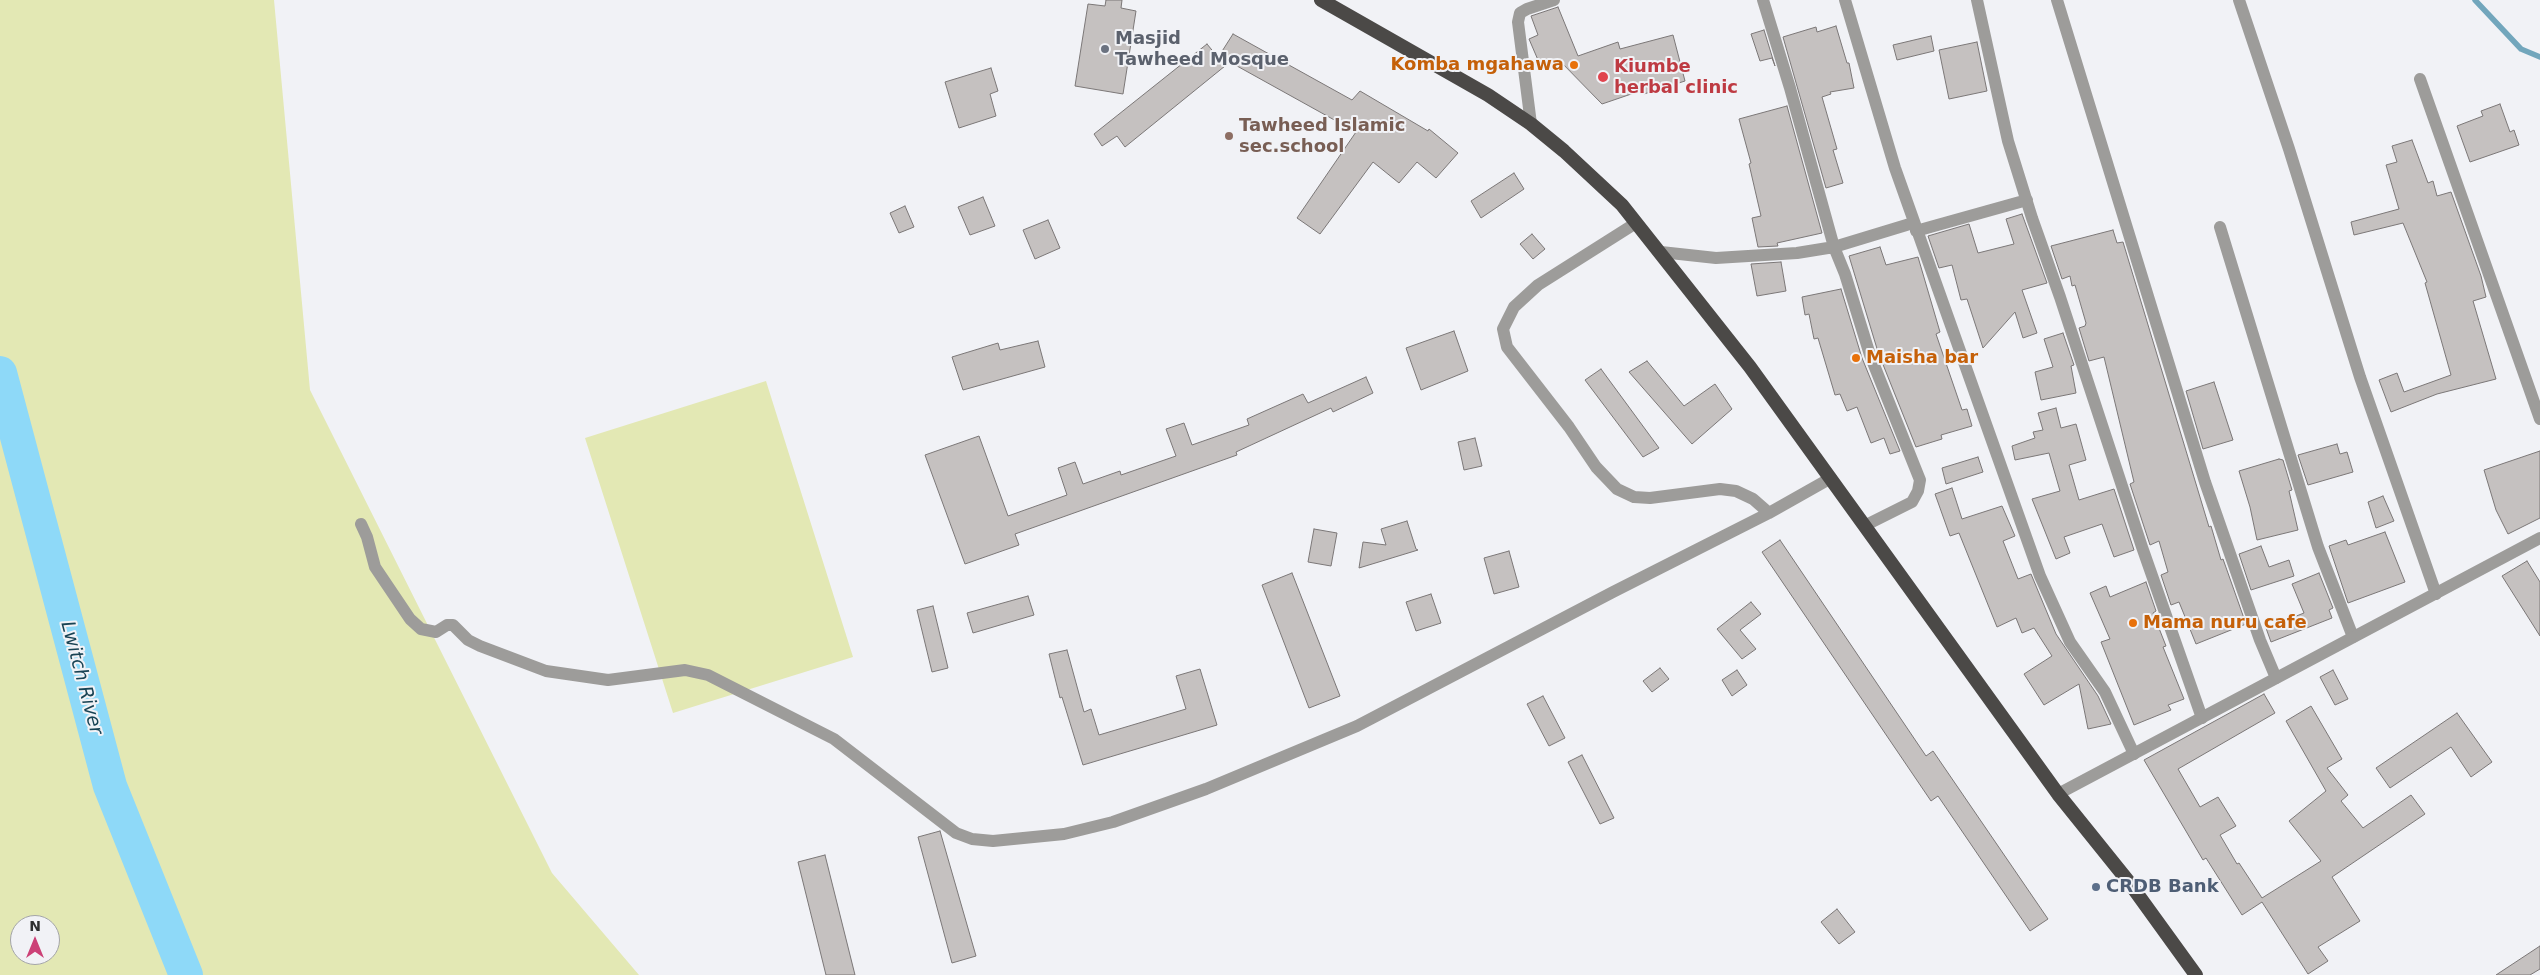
<!DOCTYPE html>
<style>
body{margin:0}
#map{position:relative;width:2540px;height:975px;overflow:hidden;background:#f1f2f6;font-family:"DejaVu Sans",sans-serif}
canvas{display:block}
.north{position:absolute;left:10px;top:915px;width:50px;height:50px;box-sizing:border-box;background:#f1f2f6;border:1px solid #a3a4a7;border-radius:50%;rotate:0deg;font-size:14px;font-weight:700;line-height:20px;text-align:center;color:#2f3031}
.north::after{content:'';display:block;margin:auto;width:18px;height:22px;background:#cc4177;clip-path:polygon(50% 0,100% 100%,50% 72%,0 100%)}
</style>
<div id="map">
<canvas width="2540" height="975"></canvas>
<div class="north">N</div>
</div>
<script>
const ctx = document.querySelector('canvas').getContext('2d');
ctx.lineJoin = 'round';
function fillPath(path, color) { ctx.fillStyle = color; ctx.fill(path, 'evenodd'); }
const toPath = rows => new Path2D(rows.map(r => 'M' + r).join(''));
function strokePath(path, color, width, dash) { ctx.strokeStyle = color; ctx.lineWidth = width; ctx.lineCap = dash ? 'butt' : 'round'; ctx.setLineDash(dash || []); ctx.stroke(path); }
function drawText(font, color, halo, rows, align = 'center') {
  ctx.font = font + ' "DejaVu Sans",sans-serif'; ctx.lineWidth = 4; ctx.setLineDash([]); ctx.textBaseline = 'middle'; ctx.strokeStyle = halo; ctx.fillStyle = color; for (const [text, x, y, turn = 0] of rows) {
    ctx.save(); ctx.translate(x, y); ctx.rotate((+turn || 0) * Math.PI / 180); ctx.textAlign = isNaN(turn) ? turn : align; if (halo) ctx.strokeText(text, 0, 0); ctx.fillText(text, 0, 0); ctx.restore();
  }
}
const green = toPath([
 [0,0,274,0,310,390,552,873,639,975,0,975],
 [20,925,50,925,50,955,20,955],
 [766,381,853,657,673,713,585,438]
]);
const stream = toPath([
 [2475,0,2521,49,2540,57]
]);
const river = toPath([
 [0,373,110,786,186,975]
]);
const building = toPath([
 [1106,0,1122,0,1121,8,1136,11,1123,94,1075,86,1088,4,1105,6,1106,0],
 [1558,7,1578,56,1618,42,1620,49,1673,35,1685,81,1644,94,1643,90,1602,104,1558,59,1541,67,1529,39,1538,35,1531,16,1558,7],
 [1836,26,1847,63,1849,63,1854,88,1830,92,1831,94,1822,97,1837,149,1833,150,1843,183,1826,188,1783,37,1816,27,1817,32,1836,26],
 [1764,30,1775,66,1772,58,1760,61,1751,34,1764,30],
 [1233,34,1352,100,1360,91,1428,131,1429,129,1458,153,1436,178,1417,162,1399,183,1373,162,1320,234,1297,218,1356,132,1219,56,1233,34],
 [1931,36,1934,51,1897,60,1893,45,1931,36],
 [1977,42,1987,91,1949,99,1939,50,1977,42],
 [1207,44,1225,66,1125,147,1117,136,1102,146,1094,134,1207,44],
 [991,68,998,91,990,94,996,116,959,128,945,82,991,68],
 [2500,104,2510,132,2514,130,2519,145,2470,162,2457,126,2483,116,2481,111,2500,104],
 [1787,106,1822,233,1777,243,1778,246,1758,247,1752,218,1761,216,1749,164,1751,163,1739,119,1787,106],
 [2412,140,2428,183,2433,181,2437,196,2451,192,2481,276,2486,297,2473,301,2496,379,2437,394,2391,412,2379,380,2397,373,2404,392,2451,375,2425,283,2427,282,2403,223,2354,235,2351,222,2399,209,2386,165,2397,162,2392,146,2412,140],
 [1514,173,1524,189,1481,218,1471,201,1514,173],
 [983,197,995,226,970,235,958,207,983,197],
 [905,206,914,227,899,233,890,213,905,206],
 [2022,214,2047,283,2022,290,2037,333,2023,338,2015,312,1983,348,1967,299,1961,300,1952,265,1939,268,1928,236,1969,224,1978,253,2014,244,2006,219,2022,214],
 [1048,220,1060,248,1035,259,1023,230,1048,220],
 [2113,230,2117,243,2123,242,2209,527,2211,526,2221,560,2223,559,2246,624,2196,644,2179,602,2171,605,2161,575,2168,572,2159,541,2150,545,2130,484,2134,482,2104,357,2089,361,2079,328,2085,326,2086,323,2075,285,2072,286,2070,276,2062,279,2051,246,2113,230],
 [1532,234,1545,249,1533,259,1520,244,1532,234],
 [1880,247,1886,265,1918,257,1940,332,1936,334,1962,410,1967,409,1972,426,1941,435,1942,439,1916,447,1878,352,1849,256,1880,247],
 [1781,262,1786,291,1757,296,1751,264,1781,262],
 [1841,289,1862,358,1900,451,1890,454,1884,438,1871,443,1857,407,1847,411,1840,394,1835,395,1818,338,1814,339,1809,314,1805,315,1802,297,1841,289],
 [1454,331,1468,371,1421,390,1406,348,1454,331],
 [2063,333,2074,365,2071,366,2076,393,2041,400,2035,372,2053,367,2044,339,2063,333],
 [1038,341,1045,367,963,390,952,357,998,343,1000,350,1038,341],
 [1647,361,1684,406,1715,384,1732,409,1692,444,1629,372,1647,361],
 [1601,369,1659,448,1643,457,1585,380,1601,369],
 [1366,377,1373,393,1333,412,1331,408,1236,452,1237,455,1015,534,1019,545,965,564,925,455,979,436,1008,516,1067,495,1058,468,1075,462,1083,484,1120,471,1121,475,1176,456,1166,429,1184,423,1192,445,1249,425,1247,419,1303,394,1308,403,1366,377],
 [2214,382,2233,440,2203,449,2186,391,2214,382],
 [2056,408,2061,428,2076,424,2086,460,2069,465,2079,500,2114,489,2134,550,2114,557,2102,524,2064,537,2070,553,2056,559,2032,499,2060,491,2049,453,2015,460,2012,446,2035,438,2033,432,2043,430,2038,413,2056,408],
 [1475,438,1482,466,1464,470,1458,442,1475,438],
 [2337,444,2340,454,2347,452,2353,472,2308,485,2298,455,2337,444],
 [2540,451,2540,518,2508,534,2496,510,2484,470,2540,451],
 [1978,457,1983,472,1946,484,1942,468,1978,457],
 [2279,459,2283,460,2292,490,2289,491,2298,530,2257,540,2250,507,2239,471,2279,459],
 [1952,488,1962,519,2002,506,2015,536,2003,541,2018,579,2031,574,2056,634,2098,696,2111,724,2088,729,2079,684,2044,705,2024,674,2052,656,2034,628,2022,633,2016,618,1997,627,1959,533,1950,536,1935,494,1952,488],
 [2383,496,2394,521,2376,528,2368,502,2383,496],
 [1407,521,1416,549,1418,550,1359,568,1363,542,1386,545,1381,529,1407,521],
 [1314,529,1337,533,1331,566,1308,562,1314,529],
 [2385,532,2405,582,2348,603,2329,546,2346,540,2348,545,2385,532],
 [1780,540,1926,756,1933,751,2048,919,2030,931,1938,796,1931,801,1762,552,1780,540],
 [2261,546,2269,567,2289,560,2294,576,2251,590,2239,554,2261,546],
 [1509,551,1519,587,1494,594,1484,558,1509,551],
 [2527,561,2540,582,2540,636,2502,576,2527,561],
 [1292,573,1340,696,1309,708,1262,585,1292,573],
 [2319,573,2333,608,2329,610,2332,618,2271,642,2266,628,2304,613,2292,584,2319,573],
 [2146,582,2156,611,2153,613,2166,646,2163,647,2184,699,2168,705,2171,710,2134,725,2101,642,2110,639,2090,593,2106,586,2110,597,2146,582],
 [1431,594,1441,623,1416,631,1406,602,1431,594],
 [1028,596,1034,615,973,633,967,613,1028,596],
 [1751,602,1761,614,1740,630,1756,649,1742,659,1717,629,1751,602],
 [933,606,948,668,932,672,917,610,933,606],
 [1067,650,1084,712,1091,709,1099,735,1186,709,1176,676,1200,669,1217,725,1083,765,1062,697,1060,698,1049,654,1067,650],
 [1660,668,1669,679,1652,692,1643,681,1660,668],
 [1737,670,1747,685,1732,696,1722,680,1737,670],
 [2333,670,2348,699,2335,705,2320,677,2333,670],
 [2264,694,2275,713,2178,769,2200,807,2218,797,2236,826,2220,835,2237,864,2239,863,2262,898,2321,861,2289,821,2326,791,2286,721,2311,706,2342,759,2327,768,2348,795,2341,801,2363,828,2411,795,2425,814,2332,877,2360,921,2318,947,2328,961,2308,974,2262,902,2242,915,2206,858,2203,860,2144,760,2264,694],
 [1543,696,1565,738,1549,746,1527,704,1543,696],
 [2457,713,2492,762,2471,777,2451,747,2390,788,2376,768,2457,713],
 [1582,755,1614,818,1600,824,1568,762,1582,755],
 [940,831,976,956,952,963,918,837,940,831],
 [825,855,855,975,826,975,798,862,825,855],
 [1837,909,1855,932,1839,944,1821,922,1837,909],
 [2540,946,2540,969,2530,975,2496,975,2540,946]
]);
const minor = toPath([
 [1763,0,1790,88,1834,247,1845,274,1870,355,1920,480,1918,491,1912,502,1866,525],
 [1845,0,1895,168,2040,576,2070,642,2105,692,2134,754],
 [1977,0,2008,141,2032,218,2060,297,2142,547,2202,718],
 [2057,0,2205,482,2260,640,2276,678],
 [2239,0,2289,149,2360,377,2436,594],
 [2420,79,2540,419],
 [1531,124,1518,22,1520,13,1527,9,1554,0],
 [1636,223,1538,285,1514,307,1503,329,1507,347,1569,427,1596,467,1617,489,1634,497,1650,498,1720,489,1736,491,1753,499,1769,513],
 [2220,227,2318,547,2353,637],
 [1916,231,2027,200],
 [1661,252,1716,258,1797,253,1834,247,1913,223],
 [361,524,367,537,375,567,410,619,421,629,436,632,447,625,453,625,468,640,480,646,546,671,608,680,685,670,708,675,834,739,956,833,972,839,993,841,1064,834,1113,822,1206,789,1357,726,1613,592,1769,513,1831,478]
]);
const tertiary = toPath([
 [2058,794,2540,538]
]);
const trunk = toPath([
 [1321,0,1488,95,1531,124,1564,151,1622,205,1750,367,2058,794,2128,881,2196,975]
]);
const markers = [
 [1105,49,5,"#6b7280"],
 [1574,65,5,"#e8710a"],
 [1603,77,6,"#e0444e"],
 [1229,136,5,"#8d6e63"],
 [1856,358,5,"#e8710a"],
 [2133,623,5,"#e8710a"],
 [2096,887,5,"#5c6f8a"]
];
const worshipNames = [
 ["Masjid",1115,39],
 ["Tawheed Mosque",1115,60]
];
const foodNames = [
 ["Komba mgahawa",1564,65,"right"],
 ["Maisha bar",1866,358],
 ["Mama nuru cafe",2143,623]
];
const healthNames = [
 ["Kiumbe",1614,67],
 ["herbal clinic",1614,88]
];
const educationNames = [
 ["Tawheed Islamic",1239,126],
 ["sec.school",1239,147]
];
const serviceNames = [
 ["CRDB Bank",2106,887]
];
const waterNames = [
 ["Lwitch River",81,678,75]
];
fillPath(green, '#e3e8b4');
strokePath(stream, '#72a6bc', 5.5);
strokePath(river, '#8ed9f8', 34);
fillPath(building, '#c5c1c0');
strokePath(building, '#7b7777', 1);
strokePath(minor, '#9d9c9a', 12);
strokePath(tertiary, '#9d9c9a', 12);
strokePath(trunk, '#4b4947', 14);
for (const [x, y, r, color] of markers) { const dot = new Path2D(); dot.arc(x, y, r, 0, 2 * Math.PI); ctx.fillStyle = color; ctx.fill(dot); strokePath(dot, '#f1f2f6', 2); }
drawText('bold 18px', '#5b616d', '#f1f2f6', worshipNames, 'left');
drawText('bold 18px', '#c56008', '#f1f2f6', foodNames, 'left');
drawText('bold 18px', '#be3a42', '#f1f2f6', healthNames, 'left');
drawText('bold 18px', '#785e54', '#f1f2f6', educationNames, 'left');
drawText('bold 18px', '#4e5e75', '#f1f2f6', serviceNames, 'left');
drawText('italic 19px', '#184354', '#f1f2f6', waterNames);
</script>
